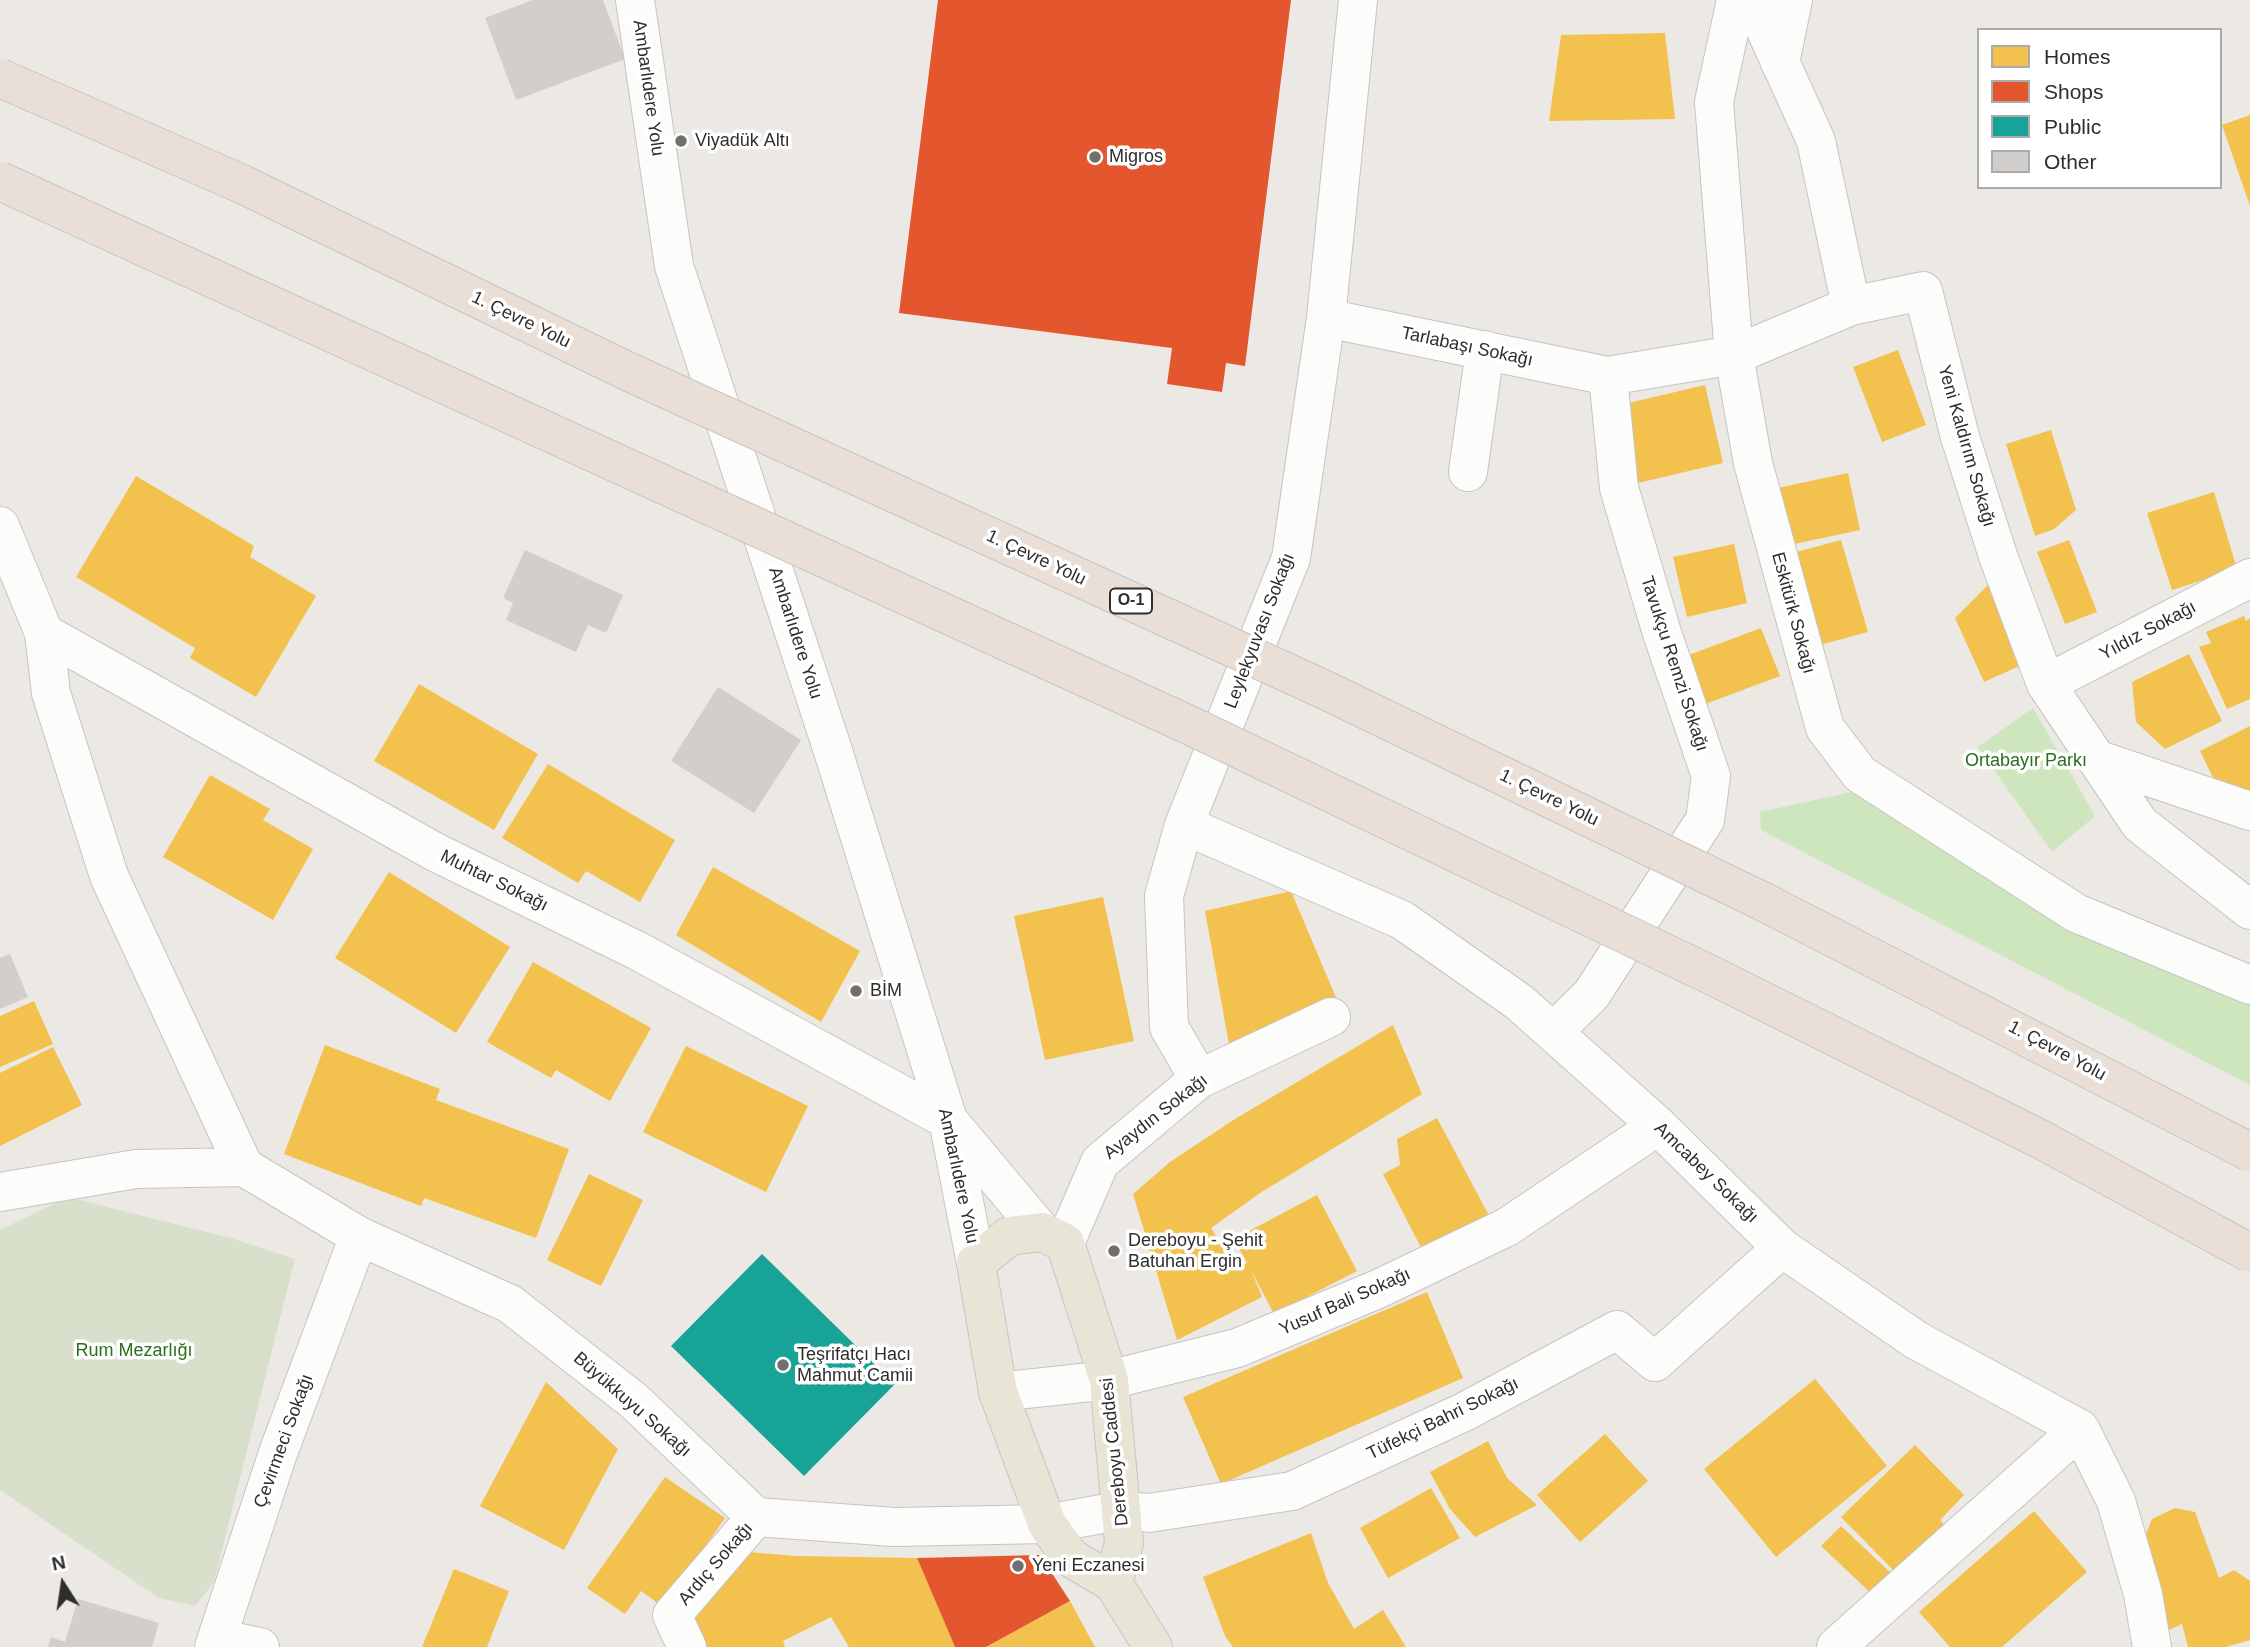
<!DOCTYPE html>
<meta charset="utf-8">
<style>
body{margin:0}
#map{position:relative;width:2250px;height:1647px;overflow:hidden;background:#ece8e4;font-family:Arial,sans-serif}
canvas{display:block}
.legend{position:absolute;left:1977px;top:28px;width:245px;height:161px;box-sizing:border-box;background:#fff;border:2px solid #ababab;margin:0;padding:9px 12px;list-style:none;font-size:21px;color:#2e2e2e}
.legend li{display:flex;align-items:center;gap:14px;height:35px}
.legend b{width:35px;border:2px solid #ababab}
.north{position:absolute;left:28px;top:1549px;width:70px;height:70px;-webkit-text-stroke:5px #fff;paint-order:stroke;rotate:348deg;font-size:19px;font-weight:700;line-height:28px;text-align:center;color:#2e2e2e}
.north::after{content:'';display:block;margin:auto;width:24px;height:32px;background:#2e2e2e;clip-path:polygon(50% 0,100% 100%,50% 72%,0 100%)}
</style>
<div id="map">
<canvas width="2250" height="1647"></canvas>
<ul class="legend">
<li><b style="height:19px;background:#f2c14e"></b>Homes</li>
<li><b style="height:19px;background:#e4572e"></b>Shops</li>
<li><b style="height:19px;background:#17a398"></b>Public</li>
<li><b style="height:19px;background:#d1cecb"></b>Other</li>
</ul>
<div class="north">N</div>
</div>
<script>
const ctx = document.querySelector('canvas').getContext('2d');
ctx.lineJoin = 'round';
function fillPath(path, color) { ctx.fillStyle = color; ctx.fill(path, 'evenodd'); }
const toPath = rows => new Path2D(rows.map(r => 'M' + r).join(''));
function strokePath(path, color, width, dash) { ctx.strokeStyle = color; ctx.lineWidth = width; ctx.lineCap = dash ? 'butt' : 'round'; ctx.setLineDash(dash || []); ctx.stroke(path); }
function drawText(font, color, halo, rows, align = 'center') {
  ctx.font = font + ' Arial,sans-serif'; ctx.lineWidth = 7; ctx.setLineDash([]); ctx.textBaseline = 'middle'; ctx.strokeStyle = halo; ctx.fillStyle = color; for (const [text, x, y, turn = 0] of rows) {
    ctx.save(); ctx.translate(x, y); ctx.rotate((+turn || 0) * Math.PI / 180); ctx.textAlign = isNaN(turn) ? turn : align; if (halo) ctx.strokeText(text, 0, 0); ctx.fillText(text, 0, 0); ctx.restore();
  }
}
const green = toPath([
 [2033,708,2095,816,2052,852,1978,747],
 [1860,790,2250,995,2250,1085,1761,830,1760,812]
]);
const cemetery = toPath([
 [68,1197,234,1239,295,1259,214,1582,195,1606,159,1598,0,1490,0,1230]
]);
const homes = toPath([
 [1665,33,1675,119,1549,121,1561,35],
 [2250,115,2250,206,2222,125],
 [1898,350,1926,425,1882,442,1853,367],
 [1705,385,1723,463,1638,483,1620,405],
 [2051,430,2076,510,2054,529,2035,536,2006,444],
 [1848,473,1860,530,1785,546,1773,489],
 [136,476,254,546,250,557,316,596,256,697,190,658,195,648,76,577],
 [2214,492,2237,569,2172,590,2147,513],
 [1841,540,1868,632,1816,646,1789,554],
 [2069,540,2097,612,2065,624,2037,552],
 [1734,544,1747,603,1687,617,1673,557],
 [1990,583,2026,663,1984,682,1955,618],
 [2244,616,2246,621,2250,618,2250,699,2227,709,2199,647,2211,643,2206,632],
 [1761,628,1780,676,1700,706,1681,658],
 [2189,654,2222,721,2165,749,2136,722,2132,682],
 [419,684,538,754,494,830,374,761],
 [2250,726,2250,800,2220,792,2200,751],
 [548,764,675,840,640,902,586,871,578,883,502,838],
 [210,775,270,809,263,820,313,849,273,920,163,857],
 [713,867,860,951,821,1022,676,935],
 [389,872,510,947,456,1033,335,958],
 [1291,891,1337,1000,1230,1050,1205,911],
 [1103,897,1134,1041,1045,1060,1014,916],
 [533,962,651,1028,610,1101,556,1070,551,1078,487,1042],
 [34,1001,53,1044,0,1067,0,1016],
 [1393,1025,1422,1094,1260,1193,1211,1228,1236,1269,1247,1263,1234,1239,1317,1195,1357,1271,1274,1314,1251,1270,1262,1297,1177,1340,1133,1194,1170,1162,1235,1119],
 [325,1045,440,1089,436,1100,569,1149,536,1238,424,1198,421,1206,284,1154],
 [686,1046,808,1106,766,1192,643,1132],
 [53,1047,82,1105,0,1146,0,1073],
 [1437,1118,1493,1223,1426,1257,1383,1174,1400,1165,1397,1139],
 [589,1174,643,1200,601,1286,547,1260],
 [1427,1292,1463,1378,1221,1484,1183,1397],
 [1815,1379,1887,1466,1776,1557,1704,1469],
 [546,1382,618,1449,564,1550,480,1506],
 [1605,1434,1648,1481,1580,1542,1537,1495],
 [1488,1441,1507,1478,1537,1505,1475,1537,1450,1509,1430,1472],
 [1915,1445,1964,1495,1940,1520,1952,1533,1895,1572,1841,1517],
 [665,1477,725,1518,663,1607,641,1591,625,1614,587,1588],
 [1431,1488,1460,1538,1388,1578,1360,1528],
 [2175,1508,2195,1512,2219,1578,2234,1570,2250,1581,2250,1640,2226,1647,2188,1647,2182,1624,2169,1630,2141,1546,2152,1519],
 [2034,1511,2087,1572,2002,1647,1950,1647,1919,1612],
 [1841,1526,1894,1576,1875,1597,1821,1546],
 [1311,1533,1328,1583,1354,1629,1383,1610,1406,1647,1233,1647,1225,1636,1203,1577],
 [748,1552,796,1556,917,1558,955,1647,849,1647,831,1617,783,1641,785,1647,702,1647,684,1615],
 [454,1569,509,1591,487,1647,422,1647],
 [1070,1601,1095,1647,986,1647]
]);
const shops = toPath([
 [938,0,1291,0,1245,366,1226,363,1222,392,1167,384,1172,348,899,313],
 [1040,1555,1070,1601,986,1647,955,1647,917,1558]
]);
const public = toPath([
 [762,1254,895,1384,804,1476,671,1346]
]);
const building = toPath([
 [533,0,603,0,625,59,516,100,485,18],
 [525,550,623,595,606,633,588,625,576,652,506,620,513,603,503,598],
 [718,687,801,740,754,813,671,761],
 [10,954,28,997,0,1009,0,958],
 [78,1599,159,1623,152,1647,48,1647,51,1637,65,1642]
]);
const minor = toPath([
 [635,0,674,266,834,754,948,1120,976,1263],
 [1736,0,1714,102,1734,355,1753,463,1825,728,1860,774,2076,913,2250,985],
 [1752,0,1816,141,1851,306,1923,291,1960,437,1998,556,2046,684,2140,824,2250,910],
 [1780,63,1793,0],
 [1326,318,1608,376],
 [1468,472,1485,350],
 [0,526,44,633,51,693,109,876,244,1167],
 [44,633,435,852,638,951,948,1120,1042,1232],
 [2046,684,2250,578],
 [2096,759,2250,811],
 [1184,825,1402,920,1519,1002,1658,1126,1782,1248,1916,1340,2080,1429,2116,1501,2143,1594,2152,1647],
 [1553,1032,1591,995,1705,820,1711,776,1662,633,1619,488,1608,376,1734,355,1851,306],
 [1199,1079,1169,1027,1164,896,1184,825,1291,558,1326,318,1358,0],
 [244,1167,359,1236,510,1304,634,1401,756,1517,894,1527,1047,1524,1123,1510,1149,1513,1292,1491,1464,1412,1617,1330,1655,1362,1782,1248],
 [0,1192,136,1169,244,1167],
 [1065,1243,1100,1162,1199,1079,1331,1017],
 [998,1392,1109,1380,1237,1348,1378,1289,1507,1227,1658,1126],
 [217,1638,260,1647],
 [214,1647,278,1453,359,1236],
 [687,1647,672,1615,756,1517],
 [1836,1647,2080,1429]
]);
const major = toPath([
 [1113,1583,1124,1543,1109,1380,1065,1243,1042,1232,1009,1236,976,1263,998,1392,1047,1524,1071,1558,1113,1583,1153,1647]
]);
const highwayBridge = toPath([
 [0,78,244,185,627,371,1323,689,1762,901,2250,1152],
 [0,181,1187,724,1715,977,2042,1140,2250,1253]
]);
const markers = [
 [681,141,7,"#706f6e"],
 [1095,157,7,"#706f6e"],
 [856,991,7,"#706f6e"],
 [1114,1251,7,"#706f6e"],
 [783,1365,7,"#706f6e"],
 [1018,1566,7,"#706f6e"]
];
const shields = [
 [1131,601,42]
];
const shieldNames = [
 ["O-1",1131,601]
];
const streetNames = [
 ["Ambarlıdere Yolu",648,88,82],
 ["1. Çevre Yolu",521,320,26],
 ["Tarlabaşı Sokağı",1467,347,12],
 ["Yeni Kaldırım Sokağı",1966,446,74],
 ["1. Çevre Yolu",1036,558,25],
 ["Eskitürk Sokağı",1793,613,75],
 ["Leylekyuvası Sokağı",1260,631,-69],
 ["Yıldız Sokağı",2148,631,-28],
 ["Ambarlıdere Yolu",795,633,72],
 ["Tavukçu Remzi Sokağı",1674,664,72],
 ["1. Çevre Yolu",1549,798,26],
 ["Muhtar Sokağı",494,881,26],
 ["1. Çevre Yolu",2057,1051,28],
 ["Ayaydın Sokağı",1156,1117,-38],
 ["Amcabey Sokağı",1706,1173,44],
 ["Ambarlıdere Yolu",958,1176,78],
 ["Yusuf Bali Sokağı",1345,1302,-24],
 ["Büyükkuyu Sokağı",632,1405,41],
 ["Tüfekçi Bahri Sokağı",1443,1419,-26],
 ["Çevirmeci Sokağı",284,1441,-70],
 ["Dereboyu Caddesi",1115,1452,-96],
 ["Ardıç Sokağı",716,1564,-49]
];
const poiNames = [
 ["Viyadük Altı",695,141],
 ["Migros",1109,157],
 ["BİM",870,991],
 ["Dereboyu - Şehit",1128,1241],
 ["Batuhan Ergin",1128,1262],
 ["Teşrifatçı Hacı",797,1355],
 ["Mahmut Camii",797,1376],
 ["Yeni Eczanesi",1032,1566]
];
const parkNames = [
 ["Ortabayır Parkı",2026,761],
 ["Rum Mezarlığı",134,1351]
];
fillPath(green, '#cee6be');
fillPath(cemetery, '#d8e0cc');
fillPath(homes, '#f2c14e');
fillPath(shops, '#e4572e');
fillPath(public, '#17a398');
fillPath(building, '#d1cecb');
strokePath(minor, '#c5c4c5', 40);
strokePath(major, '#c6c5c4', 40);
strokePath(minor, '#fcfcfb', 38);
strokePath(major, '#e8e4d6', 38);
strokePath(highwayBridge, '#c6c5c4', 40, []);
strokePath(highwayBridge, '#eadfd6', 38);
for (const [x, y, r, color] of markers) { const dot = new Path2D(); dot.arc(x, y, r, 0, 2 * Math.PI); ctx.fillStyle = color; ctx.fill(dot); strokePath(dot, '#fff', 2.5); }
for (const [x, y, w] of shields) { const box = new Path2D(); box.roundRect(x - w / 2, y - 12.5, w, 25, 5); ctx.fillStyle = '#fff'; ctx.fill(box); strokePath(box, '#2e2e2e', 2); }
drawText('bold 16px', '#2e2e2e', null, shieldNames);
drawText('18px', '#2e2e2e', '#fff', streetNames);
drawText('18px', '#2e2e2e', '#fff', poiNames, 'left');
drawText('18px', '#2c6e1b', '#fff', parkNames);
</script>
